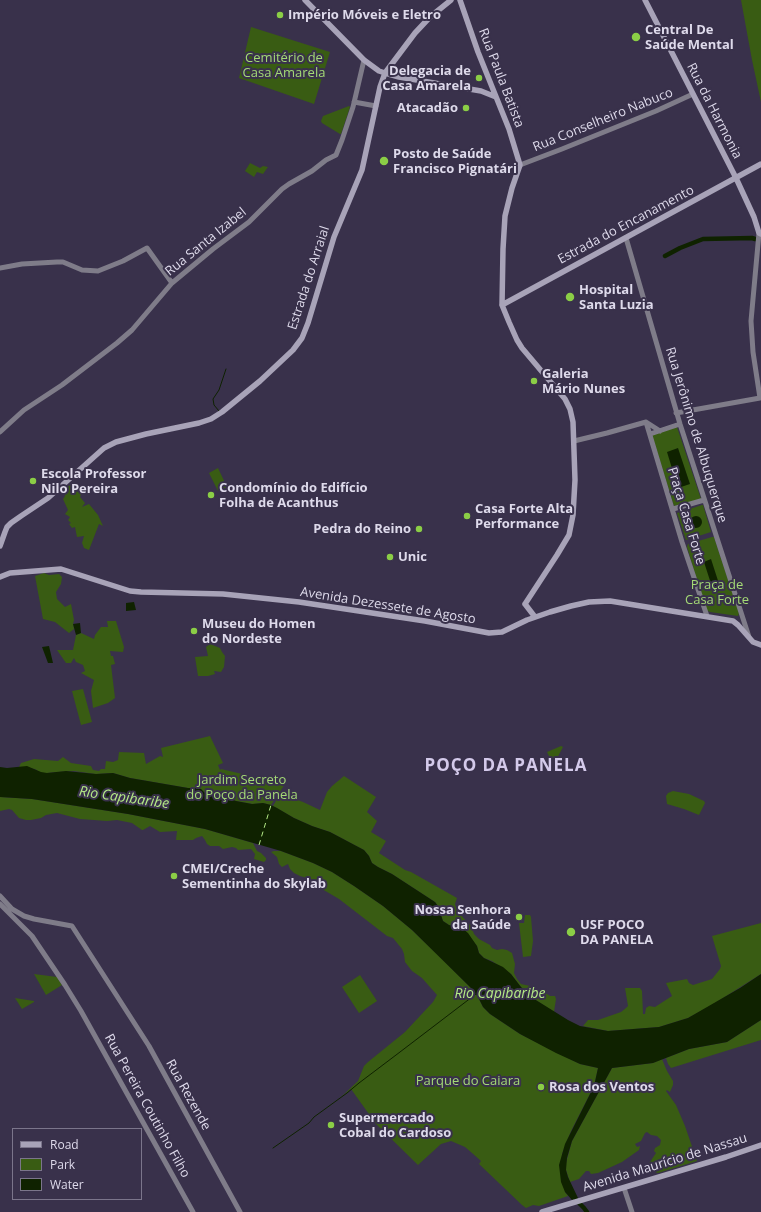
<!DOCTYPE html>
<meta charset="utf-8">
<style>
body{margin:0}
#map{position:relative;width:761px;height:1212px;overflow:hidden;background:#39314b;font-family:"Open Sans",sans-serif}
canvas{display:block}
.legend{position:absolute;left:12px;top:1128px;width:130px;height:72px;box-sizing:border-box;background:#39314b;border:1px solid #7b758b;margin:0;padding:5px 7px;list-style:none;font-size:12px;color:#dedaeb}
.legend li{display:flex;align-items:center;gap:8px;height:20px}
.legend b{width:20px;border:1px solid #7b758b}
</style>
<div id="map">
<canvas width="761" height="1212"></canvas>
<ul class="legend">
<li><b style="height:5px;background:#a8a3b8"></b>Road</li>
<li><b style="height:11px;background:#395c13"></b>Park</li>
<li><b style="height:11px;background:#0f2200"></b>Water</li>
</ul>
</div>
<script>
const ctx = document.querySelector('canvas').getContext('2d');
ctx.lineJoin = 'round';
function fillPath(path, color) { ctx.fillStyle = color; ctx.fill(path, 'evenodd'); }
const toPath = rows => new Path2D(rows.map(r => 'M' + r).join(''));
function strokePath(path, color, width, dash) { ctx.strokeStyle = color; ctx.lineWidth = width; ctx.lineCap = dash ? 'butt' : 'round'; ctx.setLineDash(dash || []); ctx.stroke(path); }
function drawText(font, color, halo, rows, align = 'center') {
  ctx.font = font + ' "Open Sans",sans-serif'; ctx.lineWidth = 4; ctx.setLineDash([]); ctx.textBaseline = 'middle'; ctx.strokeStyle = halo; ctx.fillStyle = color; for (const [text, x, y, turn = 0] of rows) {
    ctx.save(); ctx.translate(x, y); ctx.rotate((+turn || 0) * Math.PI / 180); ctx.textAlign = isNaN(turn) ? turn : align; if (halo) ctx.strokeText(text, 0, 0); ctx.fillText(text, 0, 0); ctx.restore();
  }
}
const green = toPath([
 [741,0,761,0,761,102,752,60],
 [251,27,330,52,314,104,239,78],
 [349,106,350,107,341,134,340,134,322,123,321,121,323,116],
 [250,163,260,168,263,166,268,167,263,174,257,172,254,177,245,171],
 [677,427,701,499,674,506,652,435],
 [218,468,227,487,218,491,209,473],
 [72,484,82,491,80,497,85,503,82,507,89,504,98,515,103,526,99,524,89,550,84,548,82,543,84,536,77,537,75,527,72,528,69,524,71,523,68,520,70,517,65,514,68,510,63,499,65,496,63,490],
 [702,505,703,505,711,532,686,540,677,513],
 [712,537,714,537,739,613,738,616,710,612,706,610,687,547,688,544],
 [44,573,49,575,59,574,62,577,61,584,56,592,57,599,65,607,71,604,74,620,73,624,74,629,69,633,55,622,43,619,35,576],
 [107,621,116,621,124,647,123,652,110,651,111,656,113,656,115,664,111,665,115,698,108,703,93,708,91,691,94,680,81,673,85,671,83,665,76,662,74,658,71,663,66,663,57,650,73,650,76,635,81,633,94,639,95,635,101,627,108,627],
 [210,644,220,648,222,652,225,656,224,667,221,672,214,671,215,674,208,676,198,676,195,657,208,656,206,647],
 [83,689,92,722,81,725,72,691],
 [210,736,223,763,218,765,220,770,221,769,285,784,271,805,263,803,253,804,236,801,222,796,209,795,205,793,201,789,196,788,188,788,130,778,113,773,96,774,74,771,57,772,47,773,41,773,35,769,19,767,21,763,34,759,58,761,63,757,71,763,91,766,93,770,99,771,101,769,105,769,106,761,113,762,118,760,119,752,144,753,146,764,160,756,163,757,161,748],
 [561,746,563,747,555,762,552,762,547,752],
 [344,776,376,797,367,812,377,821,371,832,386,841,379,853,405,870,411,872,457,898,455,904,457,911,471,926,474,934,479,939,490,945,492,948,497,950,502,949,507,950,512,953,515,964,514,973,517,979,521,984,530,986,533,990,544,992,550,996,555,996,556,999,554,1012,531,997,521,987,511,974,492,961,484,958,479,953,477,946,462,928,449,925,443,921,438,906,435,902,392,874,378,867,372,863,369,856,364,850,330,832,312,826,294,818,273,806,280,794,303,802,320,810,327,792,332,786],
 [673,791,689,794,704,801,705,803,699,815,684,809,667,804,666,796,668,793],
 [0,797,32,799,128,814,205,829,253,843,257,851,261,853,266,858,266,860,264,862,254,859,255,854,251,849,238,850,236,848,232,847,223,849,219,846,210,846,207,844,205,840,202,836,196,838,193,840,176,840,177,831,160,832,150,826,143,830,142,830,132,823,117,820,107,821,80,819,57,813,46,815,41,818,31,820,26,820,19,818,12,810,9,809,0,811],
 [274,851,281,851,313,863,332,872,354,886,383,906,412,930,445,962,472,989,478,997,483,1007,490,1014,520,1034,580,1064,598,1068,594,1086,571,1131,562,1154,565,1192,568,1196,539,1206,533,1205,526,1208,522,1205,479,1164,481,1161,472,1153,465,1147,451,1141,441,1144,418,1165,376,1124,351,1089,340,1098,358,1081,364,1066,368,1062,405,1032,433,1002,437,995,422,978,412,971,405,962,404,954,402,949,393,938,387,936,339,899,322,889,314,880,300,876,294,873,290,869,288,864,282,867,279,864,277,857,271,852],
 [525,915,530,915,531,917,533,941,531,956,523,957,519,923,524,923],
 [761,923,761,974,712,1005,688,1018,659,1027,608,1031,583,1026,588,1020,598,1020,621,1012,626,1008,628,1006,625,988,640,988,642,991,643,1014,645,1014,646,1008,649,1006,655,1007,672,996,666,983,687,979,689,983,693,985,712,979,720,969,721,966,712,936],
 [34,974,57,977,62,985,46,995],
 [360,975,377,1001,359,1013,342,987],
 [15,998,34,1001,34,1002,22,1009],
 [761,1020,761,1040,671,1068,668,1064,666,1058,689,1049,727,1042],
 [662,1059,667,1071,673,1081,673,1085,670,1092,667,1090,666,1091,676,1105,685,1126,697,1161,658,1173,649,1170,648,1165,656,1153,654,1151,655,1148,660,1145,661,1140,657,1136,651,1135,647,1132,645,1133,641,1141,635,1144,637,1147,640,1146,639,1150,622,1162,598,1173,591,1174,589,1171,586,1171,579,1179,570,1182,566,1170,566,1163,572,1141,612,1068,653,1063]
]);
const water = toPath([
 [678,448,690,484,678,488,667,452],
 '690 522a6 6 0 1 1 12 0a6 6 0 1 1-12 0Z',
 [711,559,721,590,714,593,704,562],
 [134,602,136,610,126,611,126,603],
 [80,623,81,633,76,635,73,624],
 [49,646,53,663,48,663,42,647],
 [27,766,41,772,47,773,66,771,96,774,113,773,130,778,188,788,196,788,201,789,205,793,209,795,222,796,236,801,252,804,263,803,271,805,277,808,294,818,312,826,330,832,364,850,369,856,372,863,378,867,392,874,435,902,438,906,443,921,449,925,462,928,468,933,477,946,479,953,484,958,503,967,511,974,521,987,531,997,568,1020,580,1026,608,1031,659,1027,688,1018,740,988,761,974,761,1020,727,1042,689,1049,653,1063,612,1068,572,1141,567,1158,566,1170,568,1177,578,1198,572,1200,565,1192,561,1182,559,1165,565,1144,594,1086,598,1068,580,1064,556,1053,520,1034,490,1014,483,1007,478,997,472,989,412,930,383,906,354,886,332,872,313,863,281,851,205,829,128,814,32,799,0,797,0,767,7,768]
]);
const stream = toPath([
 [219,411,214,405,213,399,219,390,226,369],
 [273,1148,309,1123,314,1117,347,1093,359,1083,400,1052,476,994]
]);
const canal = toPath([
 [665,256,680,248,703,239,752,238,755,239],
 [576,1200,584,1208,587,1212]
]);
const ferry = toPath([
 [259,845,271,805]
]);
const tertiary = toPath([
 [354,102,376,106],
 [520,165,562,149,656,111,693,94],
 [626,238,680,424,749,637],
 [0,268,22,264,57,262,63,262,82,270,98,271,123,261,147,248,172,283],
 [676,413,760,398,753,352,751,321,759,233],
 [646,422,682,542,707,616],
 [0,432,24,410,62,385,117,343,132,330,172,283,213,249,249,222,282,189,289,184,312,171,326,160,336,155,342,140,353,107,364,60],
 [650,434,680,424],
 [574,441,607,433,646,422,660,431],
 [673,509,704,500],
 [0,896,12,909,24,916,34,919,72,926,149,1046,240,1212],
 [0,904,32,936,65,985,81,1011,193,1212],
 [624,1188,632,1212]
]);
const secondary = toPath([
 [305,0,364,60,379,71,385,73,399,77,481,91,496,97],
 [460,0,478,52,509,129,520,165,512,188,505,216,503,249,502,305,509,322,517,340,522,348,565,399,570,409,573,422,575,480,573,515,569,535,557,555,525,604],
 [645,0,736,178,754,217,759,233,761,234],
 [502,305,761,164],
 [0,546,5,532,7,527,11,523,21,516,48,498,104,448,116,442,146,434,199,423,211,419,222,412,260,381,293,350,302,338,308,323,334,237,362,170,380,87,385,73,415,33,430,17,451,0],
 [0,577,10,573,61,569,130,591,141,592,223,594,299,602,425,621,489,633,502,632,527,620,550,612,571,606,589,602,610,601,733,621,738,625,753,642,761,645],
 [525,604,535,617],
 [542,1212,726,1157,761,1145]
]);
const markers = [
 [280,15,4,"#8bce46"],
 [636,37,5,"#8bce46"],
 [479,78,4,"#8bce46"],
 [466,108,4,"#8bce46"],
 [384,161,5,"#8bce46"],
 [570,297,5,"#8bce46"],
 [534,381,4,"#8bce46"],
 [33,481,4,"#8bce46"],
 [211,495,4,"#8bce46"],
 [467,516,4,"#8bce46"],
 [419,529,4,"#8bce46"],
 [390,557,4,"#8bce46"],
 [194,631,4,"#8bce46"],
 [174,876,4,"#8bce46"],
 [519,917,4,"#8bce46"],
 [571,932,5,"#8bce46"],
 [541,1087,4,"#8bce46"],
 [331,1125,4,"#8bce46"]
];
const poiNames = [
 ["Império Móveis e Eletro",288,15],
 ["Central De",645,30],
 ["Saúde Mental",645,45],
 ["Delegacia de",471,71,"right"],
 ["Casa Amarela",471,86,"right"],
 ["Atacadão",458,108,"right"],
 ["Posto de Saúde",393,154],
 ["Francisco Pignatári",393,169],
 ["Hospital",579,290],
 ["Santa Luzia",579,305],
 ["Galeria",542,374],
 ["Mário Nunes",542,389],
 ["Escola Professor",41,474],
 ["Nilo Pereira",41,489],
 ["Condomínio do Edifício",219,488],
 ["Folha de Acanthus",219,503],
 ["Casa Forte Alta",475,509],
 ["Performance",475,524],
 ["Pedra do Reino",411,529,"right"],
 ["Unic",398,557],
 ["Museu do Homen",202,624],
 ["do Nordeste",202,639],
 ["CMEI/Creche",182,869],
 ["Sementinha do Skylab",182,884],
 ["Nossa Senhora",511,910,"right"],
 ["da Saúde",511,925,"right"],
 ["USF POCO",580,925],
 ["DA PANELA",580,940],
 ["Rosa dos Ventos",549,1087],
 ["Supermercado",339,1118],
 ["Cobal do Cardoso",339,1133]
];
const parkNames = [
 ["Cemitério de",284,58],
 ["Casa Amarela",284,73],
 ["Praça de",717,585],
 ["Casa Forte",717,600],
 ["Jardim Secreto",242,780],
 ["do Poço da Panela",242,795],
 ["Parque do Caiara",468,1081]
];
const streetNames = [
 ["Rua Paula Batista",501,78,69],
 ["Rua da Harmonia",714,111,63],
 ["Rua Conselheiro Nabuco",603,120,-22],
 ["Estrada do Encanamento",626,225,-28],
 ["Rua Santa Izabel",206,242,-39],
 ["Estrada do Arraial",309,278,-72],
 ["Rua Jerônimo de Albuquerque",696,435,73],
 ["Praça Casa Forte",686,516,73],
 ["Avenida Dezessete de Agosto",388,606,9],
 ["Rua Rezende",188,1095,61],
 ["Rua Pereira Coutinho Filho",147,1106,61],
 ["Avenida Maurício de Nassau",665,1163,-17]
];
const waterNames = [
 ["Rio Capibaribe",124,798,8],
 ["Rio Capibaribe",500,994]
];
const districtNames = [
 ["POÇO DA PANELA",506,766]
];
fillPath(green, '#395c13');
fillPath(water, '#0f2200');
strokePath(stream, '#0f2200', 1);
strokePath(canal, '#0f2200', 4.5);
strokePath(ferry, '#b4ea86', 1, [5, 4]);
strokePath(tertiary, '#7f7c89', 5);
strokePath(secondary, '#a8a3b8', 5.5);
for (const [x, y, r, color] of markers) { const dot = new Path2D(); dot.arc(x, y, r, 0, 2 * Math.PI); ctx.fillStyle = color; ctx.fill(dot); strokePath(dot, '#39314b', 1.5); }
drawText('bold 13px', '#dedaeb', '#39314b', poiNames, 'left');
drawText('13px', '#a4da76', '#39314b', parkNames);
drawText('13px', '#dedaeb', '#39314b', streetNames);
drawText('italic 14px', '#b4ea86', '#39314b', waterNames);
ctx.letterSpacing = '1px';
drawText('bold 17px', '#d4caeb', '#39314b', districtNames);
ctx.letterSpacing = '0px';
</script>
